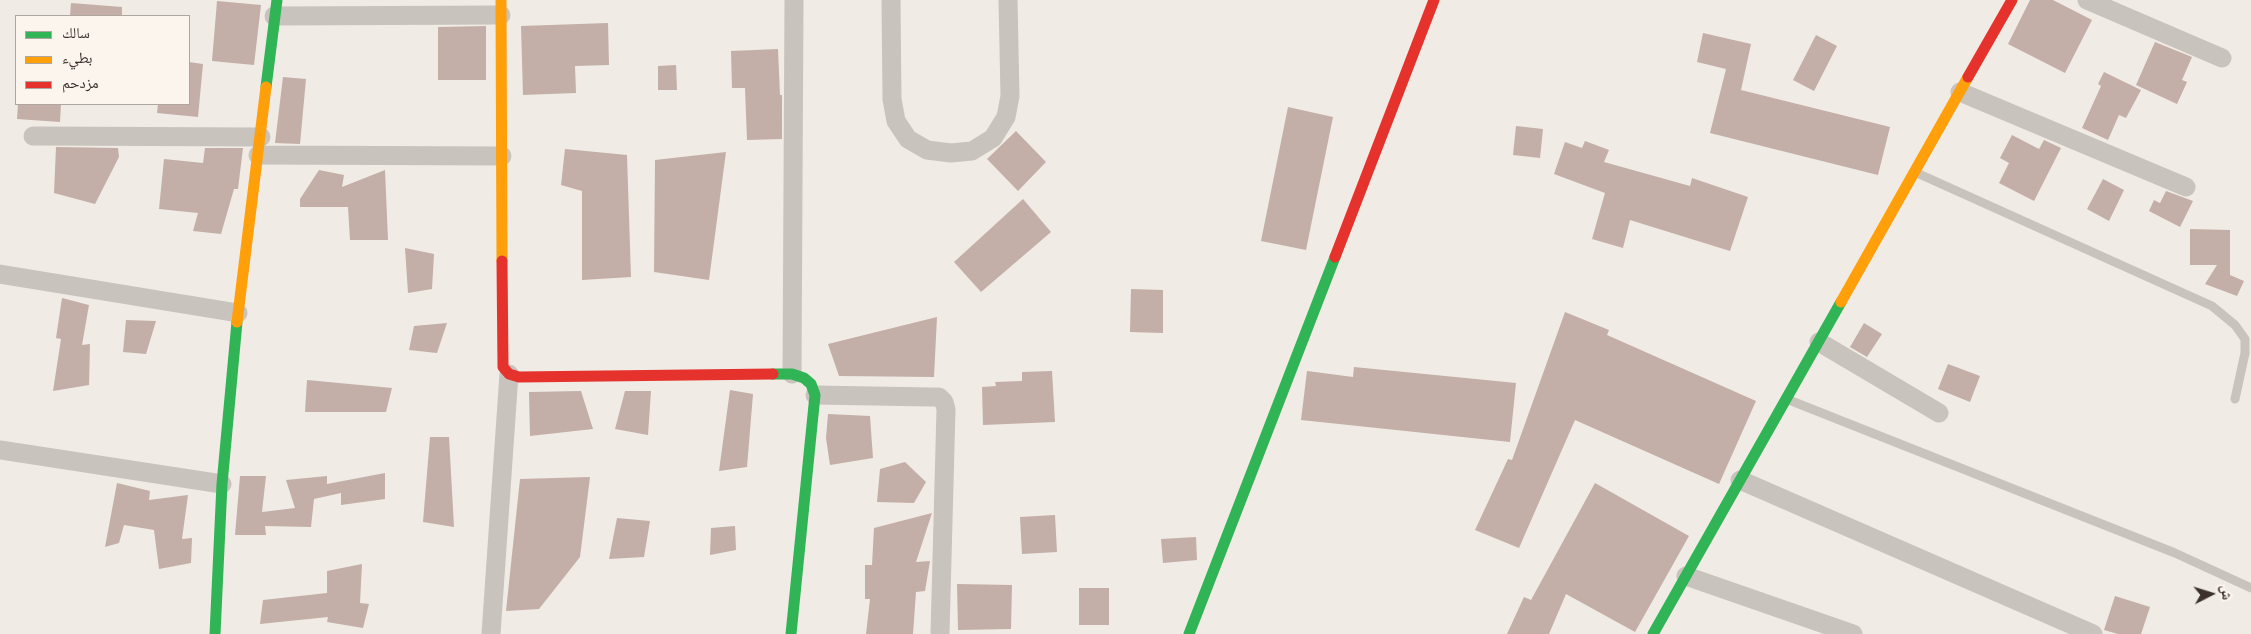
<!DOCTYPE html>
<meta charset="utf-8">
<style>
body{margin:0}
#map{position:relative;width:2251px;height:634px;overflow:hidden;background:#f0ebe5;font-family:"Fira Sans Condensed","Noto Naskh Arabic",sans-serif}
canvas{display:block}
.legend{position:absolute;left:15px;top:15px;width:175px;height:90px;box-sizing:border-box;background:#fbf5ee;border:1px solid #aea6a0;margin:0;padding:6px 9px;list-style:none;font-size:15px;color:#3b302b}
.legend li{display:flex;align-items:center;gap:10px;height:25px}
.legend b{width:25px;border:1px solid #aea6a0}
.north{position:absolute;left:2186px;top:569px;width:50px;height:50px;-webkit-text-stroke:4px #fbf5ee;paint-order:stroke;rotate:85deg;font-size:14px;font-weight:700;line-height:20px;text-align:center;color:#3b302b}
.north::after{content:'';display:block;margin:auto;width:18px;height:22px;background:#3b302b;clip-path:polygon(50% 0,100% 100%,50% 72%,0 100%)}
</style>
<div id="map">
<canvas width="2251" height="634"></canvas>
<ul class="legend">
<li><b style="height:6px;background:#30b455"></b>سالك</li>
<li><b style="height:6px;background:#ff9f0a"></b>بطيء</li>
<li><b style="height:6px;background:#e5322d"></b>مزدحم</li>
</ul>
<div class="north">ش</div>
</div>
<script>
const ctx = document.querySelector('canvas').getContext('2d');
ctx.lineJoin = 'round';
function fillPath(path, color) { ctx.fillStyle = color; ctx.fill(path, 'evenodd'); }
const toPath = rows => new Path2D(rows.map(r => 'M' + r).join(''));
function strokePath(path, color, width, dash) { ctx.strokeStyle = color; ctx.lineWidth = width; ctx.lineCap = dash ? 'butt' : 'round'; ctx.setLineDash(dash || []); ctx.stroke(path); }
const building = toPath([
 [2030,0,2053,0,2092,20,2065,73,2008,44],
 [217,1,261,5,254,65,212,61],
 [71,3,122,7,122,16,70,16],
 [608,23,609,65,575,66,576,93,523,95,521,26],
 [486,26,486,80,438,80,438,27],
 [1703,33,1751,44,1741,90,1890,127,1878,175,1710,133,1726,69,1697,62],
 [1816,35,1837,46,1814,91,1793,80],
 [2155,42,2192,57,2182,80,2187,82,2177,104,2136,85],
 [778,49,780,95,782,95,782,139,747,140,745,88,732,88,731,51],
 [189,62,203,64,198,117,157,113,158,104,189,104],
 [676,65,677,90,658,90,658,66],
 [2104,72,2141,90,2126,118,2119,115,2108,140,2082,128,2101,86,2098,84],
 [283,77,306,79,300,144,275,143],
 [18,104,61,104,60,122,17,119],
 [1288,107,1333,117,1306,250,1261,241],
 [1516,126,1543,129,1540,158,1513,155],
 [1016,131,1046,162,1018,191,987,159],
 [2012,135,2039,149,2044,140,2061,148,2034,201,1999,183,2009,163,2000,158],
 [1585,141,1609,150,1604,162,1690,186,1692,178,1748,197,1730,251,1630,220,1623,248,1592,239,1605,193,1554,174,1565,142,1582,148],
 [56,147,118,148,119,157,95,204,54,193],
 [205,148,243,148,238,189,234,189,221,234,193,231,198,213,159,209,164,159,203,163],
 [565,149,627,155,631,277,582,280,582,191,561,185],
 [726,152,709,280,654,272,655,160],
 [319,170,344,175,342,187,385,170,388,240,350,240,348,207,300,207,300,199],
 [2103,179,2124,190,2109,221,2087,209],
 [2166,191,2193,201,2180,227,2149,211,2154,200,2160,203],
 [1023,199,1051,232,981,292,954,262],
 [2190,229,2230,230,2230,275,2244,281,2237,296,2205,284,2217,265,2190,265],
 [405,248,434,254,432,289,408,293],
 [1131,289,1163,290,1163,333,1130,332],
 [62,298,89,305,82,345,90,344,89,385,53,391,61,339,56,338],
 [1565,312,1609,330,1607,335,1756,401,1719,484,1575,420,1519,548,1475,530,1508,459,1512,460],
 [937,317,934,377,839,376,828,344],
 [126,320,156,321,146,354,123,352],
 [447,323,437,353,409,350,414,326],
 [1864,323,1882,334,1867,357,1850,347],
 [1948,364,1980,376,1970,402,1938,389],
 [1354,367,1516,383,1510,442,1301,420,1307,371,1353,377],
 [1052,371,1055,422,983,425,982,387,996,386,995,382,1022,381,1022,372],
 [307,380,392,388,386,412,305,412],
 [730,390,753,394,747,467,719,471],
 [581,391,593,429,530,436,529,392],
 [625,391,651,391,648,435,615,429],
 [828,414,870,416,873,458,830,465,826,438],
 [430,437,449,437,454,527,423,522],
 [905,462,926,482,914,503,877,502,880,469],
 [385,473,385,499,341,505,341,493,314,499,311,527,265,526,266,535,235,535,240,476,266,476,262,512,295,508,286,480,327,476,327,484],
 [590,477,580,557,539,609,506,611,520,479],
 [117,483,150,491,149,500,188,495,182,539,192,538,191,563,159,569,154,530,124,525,119,543,105,547],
 [1595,483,1689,536,1635,632,1566,594,1549,634,1507,634,1524,597,1531,600],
 [932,513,916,562,930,561,925,591,916,592,913,634,866,634,870,599,865,599,865,565,872,565,874,528],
 [1055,515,1057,552,1022,554,1020,517],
 [617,518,650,521,644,557,609,559],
 [735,526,736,550,710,555,711,528],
 [1196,537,1197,560,1163,563,1161,539],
 [362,564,360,603,369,604,363,628,327,622,328,617,260,624,263,600,327,593,327,571],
 [957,584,1012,585,1011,629,958,630],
 [1079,588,1109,588,1109,625,1079,625],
 [2115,596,2150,607,2141,634,2118,634,2104,630]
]);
const lane = toPath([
 [1917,173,2212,306,2235,325,2245,339,2245,353,2235,399],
 [1789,400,2175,553,2251,588]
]);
const street = toPath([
 [891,0,892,99,896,121,908,139,927,150,951,153,972,151,993,138,1006,117,1010,96,1008,0],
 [2087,0,2222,58],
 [274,16,501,15],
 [1960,92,2186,187],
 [33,136,261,137],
 [258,155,502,156],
 [0,274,238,313],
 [1819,342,1939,413],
 [792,374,794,0],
 [815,395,932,397,939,397,944,402,946,409,940,634],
 [0,450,222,484],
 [1740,480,2093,634],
 [1686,576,1853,634],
 [491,634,509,374]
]);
const fast = toPath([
 [266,87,277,0],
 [773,374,792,374,804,378,811,384,815,395,791,634],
 [215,634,222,484,237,322],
 [1189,634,1335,257],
 [1653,634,1841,302]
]);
const slow = toPath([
 [501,0,502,261],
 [1841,302,1968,77],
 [237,322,266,87]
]);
const jam = toPath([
 [1968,77,2012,0],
 [1335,257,1434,0],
 [502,261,503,367,509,374,519,377,773,374]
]);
fillPath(building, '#c3afa7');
strokePath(lane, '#c9c3be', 9);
strokePath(street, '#c9c3be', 19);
strokePath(fast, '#30b455', 11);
strokePath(slow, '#ff9f0a', 11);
strokePath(jam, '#e5322d', 11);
</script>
